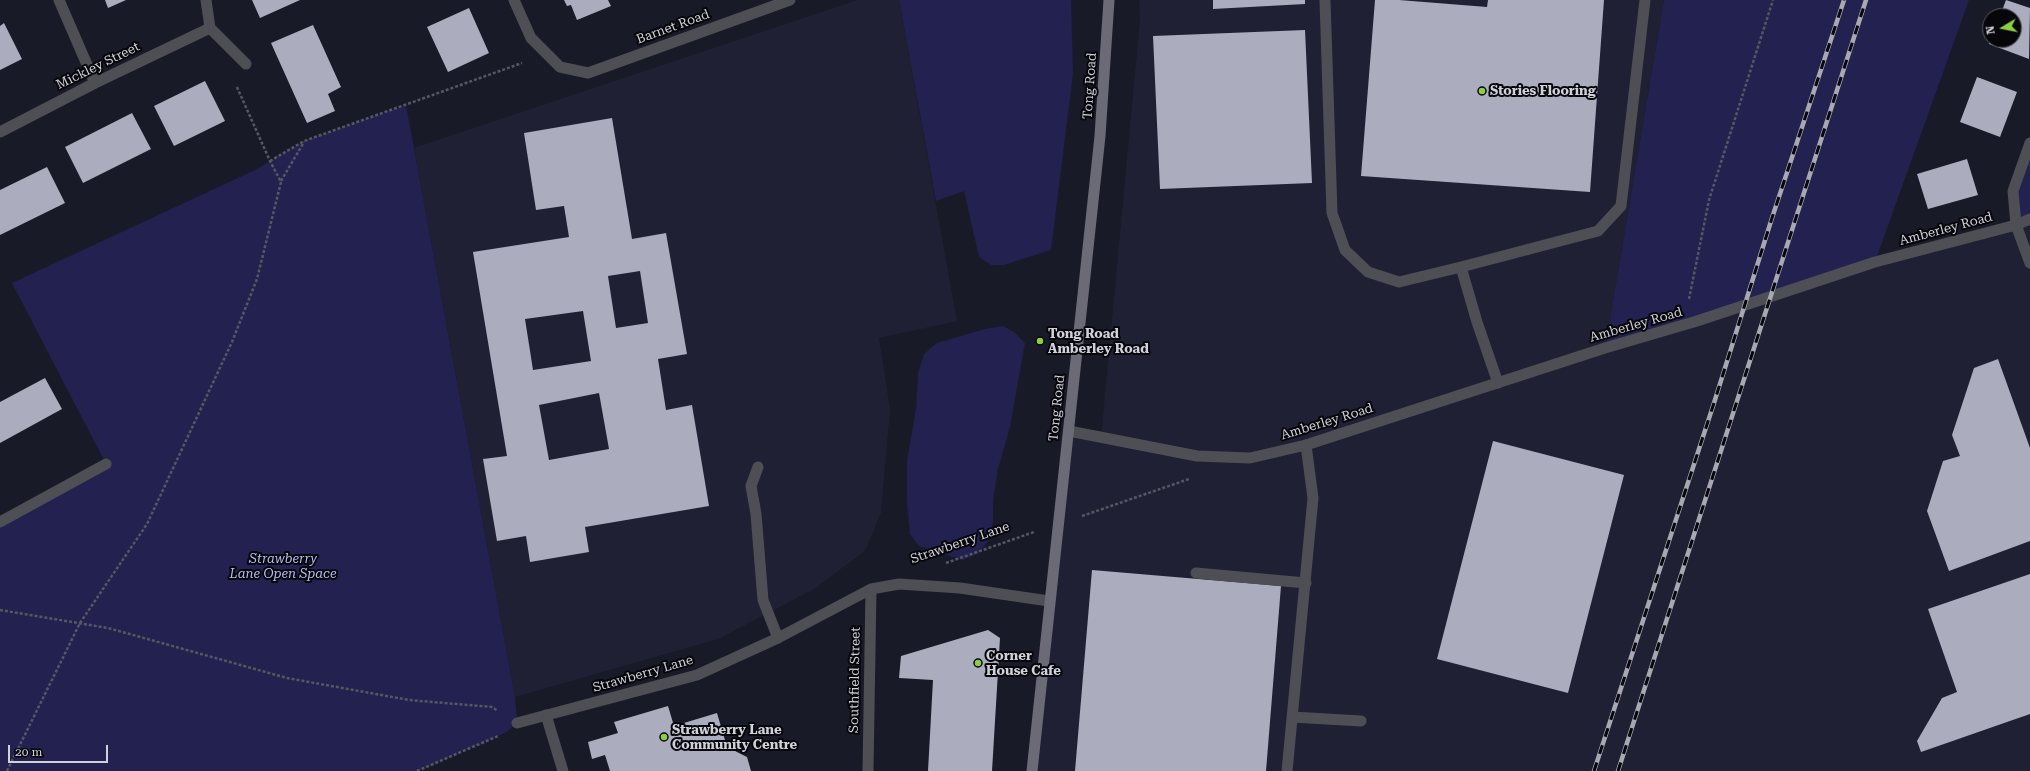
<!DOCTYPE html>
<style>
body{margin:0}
#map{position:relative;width:2030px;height:771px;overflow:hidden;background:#191a27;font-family:"Roboto Serif",serif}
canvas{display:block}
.north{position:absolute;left:1982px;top:8px;width:40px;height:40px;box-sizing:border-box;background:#06060b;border:1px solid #57575e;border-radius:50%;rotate:260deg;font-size:11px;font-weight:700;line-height:16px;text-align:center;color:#d0d1da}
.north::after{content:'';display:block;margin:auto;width:14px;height:18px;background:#8ece43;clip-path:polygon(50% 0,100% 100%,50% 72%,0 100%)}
.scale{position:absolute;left:8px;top:745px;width:100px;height:18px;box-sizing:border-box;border:2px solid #d0d1da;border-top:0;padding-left:5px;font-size:12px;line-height:14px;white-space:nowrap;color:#d0d1da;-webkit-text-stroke:3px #06060b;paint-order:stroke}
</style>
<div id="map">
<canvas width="2030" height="771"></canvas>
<div class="north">N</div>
<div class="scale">20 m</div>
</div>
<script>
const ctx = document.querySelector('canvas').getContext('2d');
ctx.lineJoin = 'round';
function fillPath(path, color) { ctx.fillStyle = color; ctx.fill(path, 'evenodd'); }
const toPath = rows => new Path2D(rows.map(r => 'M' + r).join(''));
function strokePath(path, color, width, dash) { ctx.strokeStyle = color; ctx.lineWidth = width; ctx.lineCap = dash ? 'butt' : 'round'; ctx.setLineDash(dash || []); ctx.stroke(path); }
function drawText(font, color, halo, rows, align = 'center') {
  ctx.font = font + ' "Roboto Serif",serif'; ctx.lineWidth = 4; ctx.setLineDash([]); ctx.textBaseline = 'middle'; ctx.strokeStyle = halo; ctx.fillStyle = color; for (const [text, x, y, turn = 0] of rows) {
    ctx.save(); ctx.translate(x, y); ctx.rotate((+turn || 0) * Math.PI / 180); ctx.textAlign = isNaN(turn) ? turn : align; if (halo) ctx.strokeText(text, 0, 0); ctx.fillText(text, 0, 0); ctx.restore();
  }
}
const built = toPath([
 [858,0,899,0,957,321,879,338,890,409,881,513,865,551,814,589,718,639,515,697,414,148],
 [1139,0,1664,0,1605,348,2030,219,2030,771,1032,771,1069,431,1101,438,1140,20]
]);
const green = toPath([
 [899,0,1071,0,1073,74,1051,250,1004,265,991,265,979,257,964,191,936,201],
 [1664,0,1969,0,1875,262,1605,348],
 [406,105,515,697,517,723,505,733,417,771,0,771,0,522,106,464,12,283,255,170,304,141],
 [2030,143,2030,219,2016,225,2013,191],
 [1003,326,1014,332,1025,343,1010,427,998,469,993,501,993,522,988,541,977,554,963,560,919,546,910,534,907,502,907,460,916,409,918,373,924,354,937,343,985,329]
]);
const building = toPath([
 [105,0,126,0,108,8],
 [252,0,300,0,260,18],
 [564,0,608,0,611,6,577,20,571,5,567,6],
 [1213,0,1305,0,1305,4,1213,9],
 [1375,0,1399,0,1487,7,1488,0,1604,0,1590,192,1361,176],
 [2006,0,2030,8,2029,59,1989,44,1990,40,2014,40,2014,16,2000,16],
 [469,8,489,53,448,72,427,27],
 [4,23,22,59,0,70,0,26],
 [313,25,341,87,328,94,335,111,307,123,271,43],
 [1305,30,1312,183,1160,189,1153,36],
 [1977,77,2017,92,2000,137,1960,122],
 [205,81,225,121,174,146,154,106],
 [132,113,151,149,83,183,65,147],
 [612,118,632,239,666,233,687,354,658,359,666,410,692,405,709,506,585,527,589,552,530,562,526,536,497,541,483,459,507,456,473,252,569,237,564,206,536,210,524,133],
 [640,271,648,323,616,328,608,276],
 [583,311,591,361,533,370,525,319],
 [599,393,609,449,549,460,539,405],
 [1967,159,1978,195,1928,209,1917,174],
 [47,167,65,203,0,235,0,190],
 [1998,359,2030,448,2030,541,1949,571,1927,511,1943,461,1960,456,1952,435,1974,368],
 [45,378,62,409,0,443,0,402],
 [1493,441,1624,475,1568,693,1437,659],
 [1092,570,1281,586,1266,771,1075,771],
 [2030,574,2030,714,1921,752,1917,741,1942,698,1957,692,1928,609],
 [988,630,1000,638,992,771,928,771,933,680,899,678,901,656],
 [668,706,674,726,717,713,727,747,747,757,751,771,610,771,605,755,592,759,588,742,618,733,614,722]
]);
const path = toPath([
 [270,161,304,141,522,63],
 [281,181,304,142],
 [1689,299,1709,200,1773,0],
 [1082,516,1189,479],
 [946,563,1034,532],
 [0,610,108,628,287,678,409,700,492,707,498,711],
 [7,771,80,623,147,524,232,342,257,279,281,182,270,161,236,85],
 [417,771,498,736]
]);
const service = toPath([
 [1325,0,1332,213,1345,250,1368,272,1399,282,1461,267,1477,322,1498,383],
 [1461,267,1598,231,1621,206,1645,0],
 [758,467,751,486,756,514,763,600,778,638],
 [1196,573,1306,583],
 [546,715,563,771],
 [1292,717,1361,721],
 [1287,771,1313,498,1306,445]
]);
const minor = toPath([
 [59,0,95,83],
 [206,0,210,28],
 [514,0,531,38,560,67,588,73,790,0],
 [0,132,95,83,210,28,246,64],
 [2030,143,2013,191,2016,225,2030,263],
 [1069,431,1197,456,1250,458,1306,445,1605,348,1697,321,1875,262,2016,225,2030,219],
 [0,522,106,464],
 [517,723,697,675,778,638,871,589,899,584,960,588,1049,601],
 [868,771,871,589]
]);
const secondary = toPath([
 [1032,771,1100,136,1109,0]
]);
const rail = toPath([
 [1594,771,1714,403,1772,218,1844,0],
 [1618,771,1866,0]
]);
const markers = [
 [1482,91,4,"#8ece43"],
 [1040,341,4,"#8ece43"],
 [978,663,4,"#8ece43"],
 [664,737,4,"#8ece43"]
];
const streetNames = [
 ["Barnet Road",673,27,-20],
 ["Mickley Street",98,66,-26],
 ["Tong Road",1090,86,-86],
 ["Amberley Road",1946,229,-15],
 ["Amberley Road",1636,325,-16],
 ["Tong Road",1057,408,-84],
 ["Amberley Road",1327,422,-17],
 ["Strawberry Lane",960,543,-19],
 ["Strawberry Lane",643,674,-16],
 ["Southfield Street",855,680,-89]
];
const poiNames = [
 ["Stories Flooring",1490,91],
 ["Tong Road",1048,334],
 ["Amberley Road",1048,349],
 ["Corner",986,656],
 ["House Cafe",986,671],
 ["Strawberry Lane",672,730],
 ["Community Centre",672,745]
];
const parkNames = [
 ["Strawberry",283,559],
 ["Lane Open Space",283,574]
];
fillPath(built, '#1f2033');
fillPath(green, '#22214f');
fillPath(building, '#abacbe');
strokePath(path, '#565763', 2.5, [3, 2]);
strokePath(service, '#4e4f55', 11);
strokePath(minor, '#4e4f55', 11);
strokePath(secondary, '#6a6b76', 11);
strokePath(rail, '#a7a8b2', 4.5);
strokePath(rail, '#06060b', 3, [9]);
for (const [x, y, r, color] of markers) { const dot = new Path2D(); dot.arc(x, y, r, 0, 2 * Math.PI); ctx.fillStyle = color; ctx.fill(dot); strokePath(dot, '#06060b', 1.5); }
drawText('13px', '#d0d1da', '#06060b', streetNames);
drawText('bold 13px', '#d0d1da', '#06060b', poiNames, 'left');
drawText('italic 13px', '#b8bcf3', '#06060b', parkNames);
</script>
